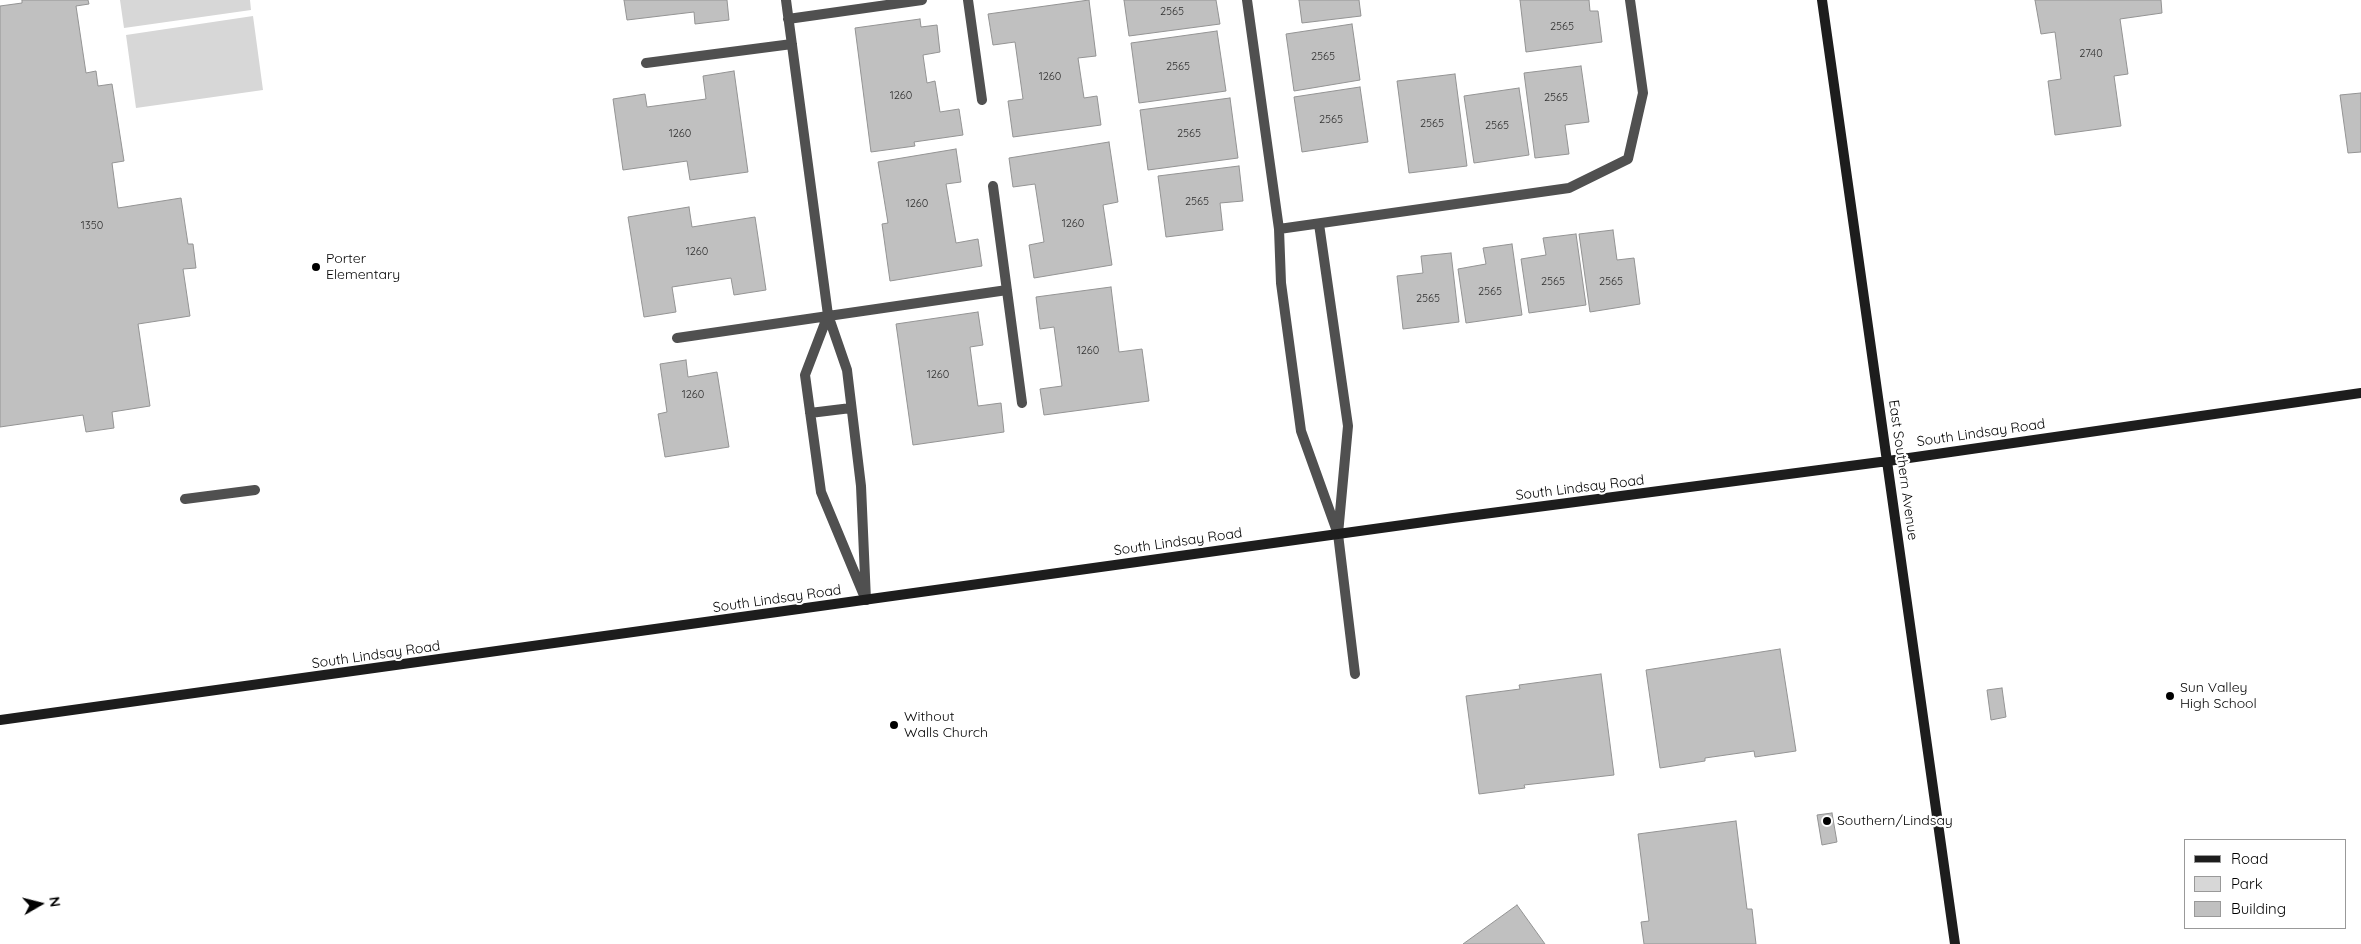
<!DOCTYPE html>
<style>
body{margin:0}
#map{position:relative;width:2361px;height:944px;overflow:hidden;background:#fff;font-family:Quicksand,sans-serif}
canvas{display:block}
.legend{position:absolute;left:2184px;top:839px;width:162px;height:90px;box-sizing:border-box;background:#fff;border:1px solid #999;margin:0;padding:6px 9px;list-style:none;font-size:15px;color:#000}
.legend li{display:flex;align-items:center;gap:10px;height:25px}
.legend b{width:25px;border:1px solid #999}
.north{position:absolute;left:15px;top:879px;width:50px;height:50px;-webkit-text-stroke:4px #fff;paint-order:stroke;rotate:82deg;font-size:14px;font-weight:700;line-height:20px;text-align:center;color:#000}
.north::after{content:'';display:block;margin:auto;width:18px;height:22px;background:#000;clip-path:polygon(50% 0,100% 100%,50% 72%,0 100%)}
</style>
<div id="map">
<canvas width="2361" height="944"></canvas>
<ul class="legend">
<li><b style="height:6px;background:#1d1d1d"></b>Road</li>
<li><b style="height:14px;background:#d7d7d7"></b>Park</li>
<li><b style="height:14px;background:#c0c0c0"></b>Building</li>
</ul>
<div class="north">N</div>
</div>
<script>
const ctx = document.querySelector('canvas').getContext('2d');
ctx.lineJoin = 'round';
function fillPath(path, color) { ctx.fillStyle = color; ctx.fill(path, 'evenodd'); }
const toPath = rows => new Path2D(rows.map(r => 'M' + r).join(''));
function strokePath(path, color, width, dash) { ctx.strokeStyle = color; ctx.lineWidth = width; ctx.lineCap = dash ? 'butt' : 'round'; ctx.setLineDash(dash || []); ctx.stroke(path); }
function drawText(font, color, halo, rows, align = 'center') {
  ctx.font = font + ' Quicksand,sans-serif'; ctx.lineWidth = 4.5; ctx.setLineDash([]); ctx.textBaseline = 'middle'; ctx.strokeStyle = halo; ctx.fillStyle = color; for (const [text, x, y, turn = 0] of rows) {
    ctx.save(); ctx.translate(x, y); ctx.rotate((+turn || 0) * Math.PI / 180); ctx.textAlign = isNaN(turn) ? turn : align; if (halo) ctx.strokeText(text, 0, 0); ctx.fillText(text, 0, 0); ctx.restore();
  }
}
const green = toPath([
 [120,0,250,0,251,10,124,28],
 [253,16,263,90,136,108,126,35]
]);
const building = toPath([
 [22,0,88,0,89,4,76,6,86,73,96,71,98,86,112,84,124,161,112,163,118,208,181,198,188,244,193,244,196,268,183,269,190,316,138,324,150,406,112,412,114,428,86,432,83,415,0,427,0,6,22,3,22,0],
 [624,0,727,0,729,20,695,24,694,12,627,20,624,0],
 [1089,0,1096,56,1078,58,1084,98,1097,96,1101,125,1013,137,1008,101,1023,99,1015,42,993,45,988,14,1089,0],
 [1124,0,1216,0,1220,24,1129,36,1124,0],
 [1299,0,1359,0,1361,16,1302,23,1299,0],
 [1520,0,1589,0,1590,11,1598,11,1602,42,1526,52,1520,0],
 [2035,0,2161,0,2162,13,2120,19,2128,74,2114,76,2121,126,2055,135,2048,81,2061,79,2055,32,2041,34,2035,0],
 [920,19,921,27,937,25,940,52,923,55,927,83,935,81,940,112,959,109,963,135,914,142,915,146,871,152,855,28,920,19],
 [1352,24,1360,80,1294,91,1286,34,1352,24],
 [1217,31,1226,91,1139,103,1131,43,1217,31],
 [1581,66,1589,122,1565,125,1569,154,1535,158,1524,73,1581,66],
 [734,71,748,172,690,180,687,161,623,170,613,99,645,94,647,107,706,99,703,76,734,71],
 [1455,74,1467,166,1409,173,1397,81,1455,74],
 [1360,87,1368,142,1302,152,1294,97,1360,87],
 [1519,88,1529,155,1474,163,1464,96,1519,88],
 [2361,93,2361,152,2348,153,2340,95,2361,93],
 [1230,98,1238,158,1148,170,1140,110,1230,98],
 [1109,142,1118,202,1103,205,1112,265,1034,278,1029,245,1044,242,1035,184,1013,187,1009,158,1109,142],
 [956,149,961,182,946,184,956,243,978,239,982,266,890,281,882,224,888,223,878,162,956,149],
 [1239,166,1243,201,1220,203,1223,230,1166,237,1158,176,1239,166],
 [689,207,692,227,755,217,766,290,734,295,731,278,672,287,676,312,644,317,628,217,689,207],
 [1613,230,1617,260,1634,258,1640,304,1590,312,1579,234,1613,230],
 [1576,234,1586,305,1529,313,1521,259,1546,255,1543,238,1576,234],
 [1512,244,1522,315,1466,323,1458,269,1486,264,1483,248,1512,244],
 [1451,253,1459,322,1403,329,1397,276,1423,273,1421,256,1451,253],
 [1111,287,1119,352,1142,349,1149,401,1044,415,1040,389,1062,386,1054,327,1040,329,1036,297,1111,287],
 [978,312,983,345,970,347,978,406,1001,403,1004,432,913,445,896,324,978,312],
 [686,360,688,377,717,372,729,447,665,457,658,414,667,412,660,364,686,360],
 [1780,649,1796,751,1755,757,1754,751,1705,758,1705,761,1660,768,1646,670,1780,649],
 [1601,674,1614,775,1524,785,1525,788,1479,794,1466,696,1520,689,1519,685,1601,674],
 [2002,688,2006,717,1991,720,1987,690,2002,688],
 [1832,813,1837,842,1822,845,1817,815,1832,813],
 [1736,821,1747,909,1752,909,1756,944,1644,944,1641,922,1649,921,1638,834,1736,821],
 [1517,905,1545,944,1463,944,1517,905]
]);
const service = toPath([
 [1247,0,1279,229,1281,283,1301,431,1338,534],
 [1319,224,1348,426,1338,534,1355,674],
 [1279,229,1569,188,1628,159,1643,93,1630,0],
 [185,499,255,490]
]);
const minor = toPath([
 [786,0,828,315,847,370,861,486,866,600],
 [968,0,982,100],
 [788,19,922,0],
 [646,63,792,44],
 [993,186,1022,403],
 [828,315,805,375,821,492,863,593],
 [677,338,1007,290],
 [810,413,851,408]
]);
const secondary = toPath([
 [1822,0,1955,944],
 [0,720,1453,518,1888,461,2361,393]
]);
const markers = [
 [316,267,5,"#000"],
 [2170,696,5,"#000"],
 [894,725,5,"#000"],
 [1827,821,5,"#000"]
];
const numberNames = [
 ["2565",1172,12],
 ["2565",1562,27],
 ["2740",2091,54],
 ["2565",1323,57],
 ["2565",1178,67],
 ["1260",1050,77],
 ["1260",901,96],
 ["2565",1556,98],
 ["2565",1331,120],
 ["2565",1432,124],
 ["2565",1497,126],
 ["1260",680,134],
 ["2565",1189,134],
 ["2565",1197,202],
 ["1260",917,204],
 ["1260",1073,224],
 ["1350",92,226],
 ["1260",697,252],
 ["2565",1553,282],
 ["2565",1611,282],
 ["2565",1490,292],
 ["2565",1428,299],
 ["1260",1088,351],
 ["1260",938,375],
 ["1260",693,395]
];
const poiNames = [
 ["Porter",326,259],
 ["Elementary",326,275],
 ["Sun Valley",2180,688],
 ["High School",2180,704],
 ["Without",904,717],
 ["Walls Church",904,733],
 ["Southern/Lindsay",1837,821]
];
const streetNames = [
 ["South Lindsay Road",1981,433,-8],
 ["East Southern Avenue",1903,470,82],
 ["South Lindsay Road",1580,488,-7],
 ["South Lindsay Road",1178,542,-8],
 ["South Lindsay Road",777,599,-8],
 ["South Lindsay Road",376,655,-8]
];
fillPath(green, '#d7d7d7');
fillPath(building, '#c0c0c0');
strokePath(building, '#949494', 1);
strokePath(service, '#505050', 10);
strokePath(minor, '#505050', 10);
strokePath(secondary, '#1d1d1d', 10);
for (const [x, y, r, color] of markers) { const dot = new Path2D(); dot.arc(x, y, r, 0, 2 * Math.PI); ctx.fillStyle = color; ctx.fill(dot); strokePath(dot, '#fff', 2); }
drawText('11px', '#303030', null, numberNames);
drawText('14px', '#000', '#fff', poiNames, 'left');
drawText('14px', '#000', '#fff', streetNames);
</script>
